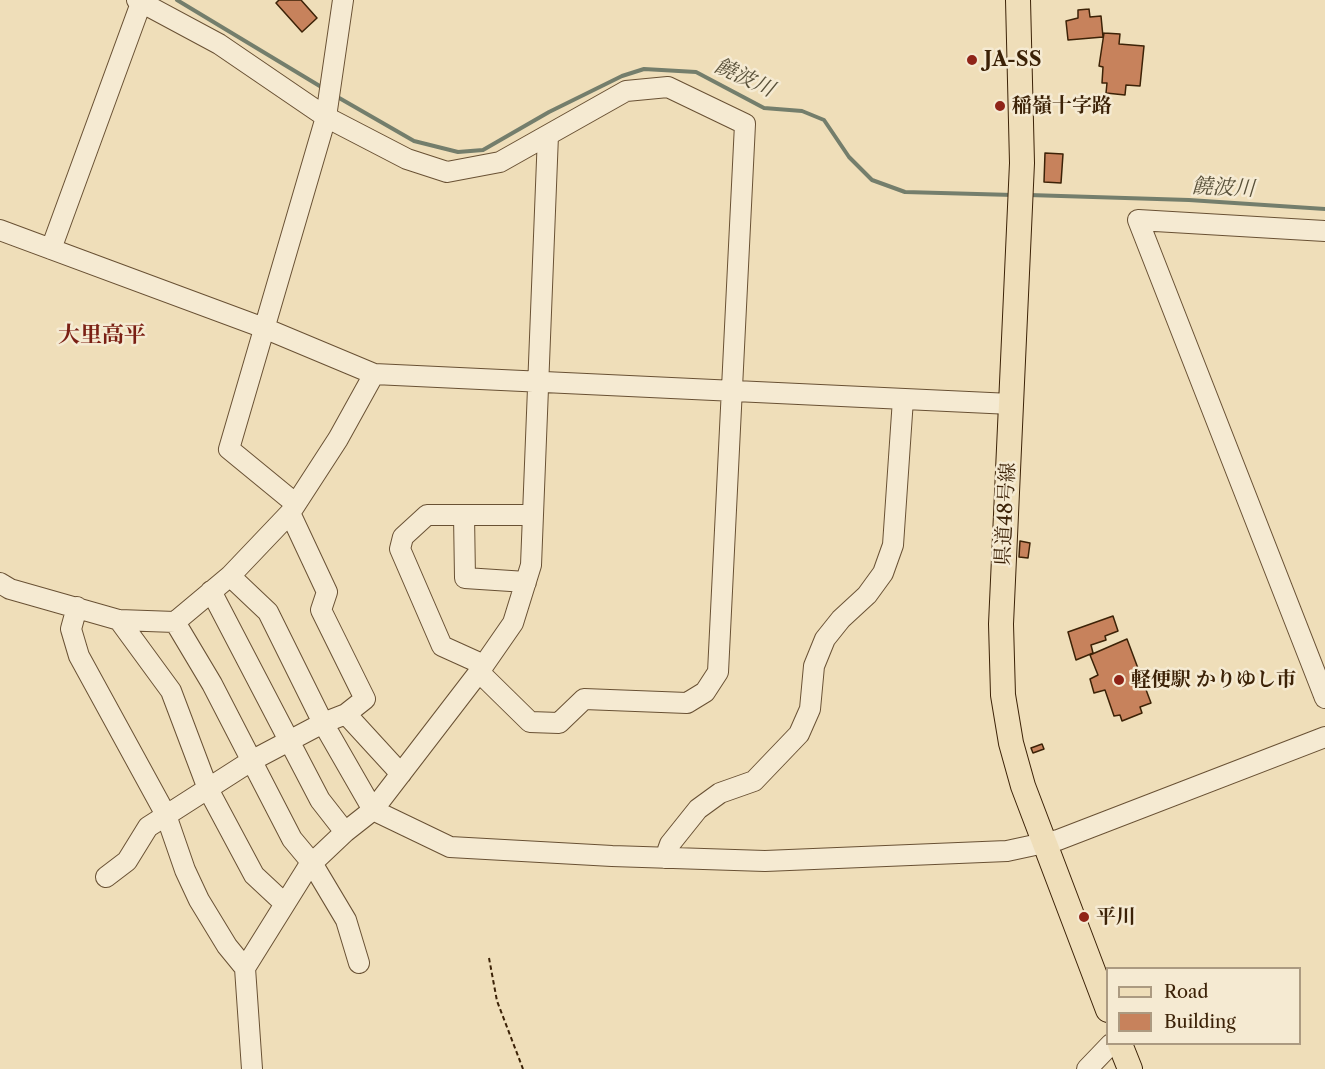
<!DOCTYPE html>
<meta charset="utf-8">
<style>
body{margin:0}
#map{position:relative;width:1325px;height:1069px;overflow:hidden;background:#efdeb9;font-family:"Libre Caslon Text",serif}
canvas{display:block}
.legend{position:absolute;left:1106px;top:967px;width:195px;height:78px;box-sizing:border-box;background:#f5ead2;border:2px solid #ab9a81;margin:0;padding:8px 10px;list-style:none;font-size:18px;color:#3c2207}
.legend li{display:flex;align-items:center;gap:12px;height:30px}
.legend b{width:30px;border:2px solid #ab9a81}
</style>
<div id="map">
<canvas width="1325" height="1069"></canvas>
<ul class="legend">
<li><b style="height:8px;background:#efdeb9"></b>Road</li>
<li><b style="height:16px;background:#c7825c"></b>Building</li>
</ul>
</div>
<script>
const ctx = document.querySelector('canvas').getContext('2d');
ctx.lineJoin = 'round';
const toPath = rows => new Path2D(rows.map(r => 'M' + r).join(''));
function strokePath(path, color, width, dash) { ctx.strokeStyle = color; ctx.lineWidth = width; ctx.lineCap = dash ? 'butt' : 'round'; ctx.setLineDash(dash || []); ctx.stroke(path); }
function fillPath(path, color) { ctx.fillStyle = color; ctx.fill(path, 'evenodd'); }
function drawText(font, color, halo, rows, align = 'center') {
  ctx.font = font + ' "Libre Caslon Text","Noto Serif JP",serif'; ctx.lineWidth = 5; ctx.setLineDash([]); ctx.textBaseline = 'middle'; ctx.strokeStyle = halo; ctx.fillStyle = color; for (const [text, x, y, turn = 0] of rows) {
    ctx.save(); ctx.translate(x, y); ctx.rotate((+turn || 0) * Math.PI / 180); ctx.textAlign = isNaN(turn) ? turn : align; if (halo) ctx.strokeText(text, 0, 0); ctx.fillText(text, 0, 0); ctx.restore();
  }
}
const stream = toPath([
 [177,0,323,88],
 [334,95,414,141,458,152,483,150,549,112,622,76,644,69,696,72,764,108,802,111,824,120,849,157,872,180,905,192,1013,195],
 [1029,195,1189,200,1325,209]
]);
const building = toPath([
 [279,0,301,0,317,18,302,32,276,3,279,0],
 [1089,9,1090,17,1101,16,1103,37,1068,40,1066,21,1078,18,1078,10,1089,9],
 [1104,33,1120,34,1119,44,1144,46,1140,86,1126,85,1125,95,1106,93,1107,83,1102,83,1103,67,1099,66,1104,33],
 [1045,153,1063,154,1061,183,1044,182,1045,153],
 [1020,541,1030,543,1028,558,1019,557,1020,541],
 [1113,616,1118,631,1105,636,1106,640,1091,645,1093,653,1076,660,1068,632,1113,616],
 [1127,639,1151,703,1140,707,1142,713,1122,721,1120,715,1114,716,1105,690,1094,693,1090,679,1098,675,1090,655,1127,639],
 [1042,744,1044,749,1033,753,1031,748,1042,744]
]);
const path = toPath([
 [489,958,497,1001,523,1069]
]);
const minor = toPath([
 [137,0,219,44,326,117,407,159,447,172,500,162,626,91,668,87,745,124,718,672,705,692,687,703,584,699,559,723,530,722,479,672],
 [0,230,264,328,374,374,1011,404],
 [1325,231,1138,220,1325,698],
 [51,249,141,3],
 [296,504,229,449,326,117,343,0],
 [464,515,427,515,403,537,400,549,442,646,484,665],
 [230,576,268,612,323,723,373,810,450,847,612,856,765,861,1007,851,1058,840,1325,737],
 [526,582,465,578,464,515,533,515],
 [0,583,10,589,119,620,175,622,230,576,290,513,338,439,374,374],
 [211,591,320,800,345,832],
 [77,607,71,629,79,656,166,815,185,870,199,900,227,946,245,968],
 [119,620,171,691,208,789,254,875,284,903],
 [175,622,212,684,292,839,312,863,346,920,359,963],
 [346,714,401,774],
 [665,858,670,844,698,809,720,793,754,781,799,734,810,709,814,666,825,639,841,619,867,595,883,573,893,545,903,399],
 [106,877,127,861,148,827,251,761,323,723,346,714,365,699,321,610,327,592,290,513],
 [252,1069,245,968,308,867,345,832,373,810,479,672,513,623,531,565,548,135],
 [1087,1069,1111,1044]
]);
const major = toPath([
 [1018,0,1022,163,1001,624,1003,695,1011,743,1023,786,1108,1010],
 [1120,1044,1130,1069]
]);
const markers = [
 [972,60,6,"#8f2418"],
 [1000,106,6,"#8f2418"],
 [1119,680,6,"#8f2418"],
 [1084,917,6,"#8f2418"]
];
const poiNames = [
 ["JA-SS",984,60],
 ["稲嶺十字路",1012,106],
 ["軽便駅 かりゆし市",1131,680],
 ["平川",1096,917]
];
const streetNames = [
 ["県道48号線",1006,514,-87]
];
const waterNames = [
 ["饒波川",744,78,25],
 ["饒波川",1223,188,3]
];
const quarterNames = [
 ["大里高平",102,336]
];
strokePath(stream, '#747e6c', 4);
fillPath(building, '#c7825c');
strokePath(building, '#3c2207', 1.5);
strokePath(minor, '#695134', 22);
strokePath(major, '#3c2207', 26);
strokePath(path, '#3c2207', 2, [4.5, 3]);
strokePath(minor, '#f5ead2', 20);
strokePath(major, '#efdeb9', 24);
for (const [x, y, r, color] of markers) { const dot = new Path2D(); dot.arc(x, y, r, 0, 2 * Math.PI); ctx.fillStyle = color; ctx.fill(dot); strokePath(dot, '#f5ead2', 2); }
drawText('bold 20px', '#3c2207', '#f5ead2', poiNames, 'left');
drawText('20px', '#3c2207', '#f5ead2', streetNames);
drawText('italic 21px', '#585039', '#f5ead2', waterNames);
drawText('bold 22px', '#7a1f14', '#f5ead2', quarterNames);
</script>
